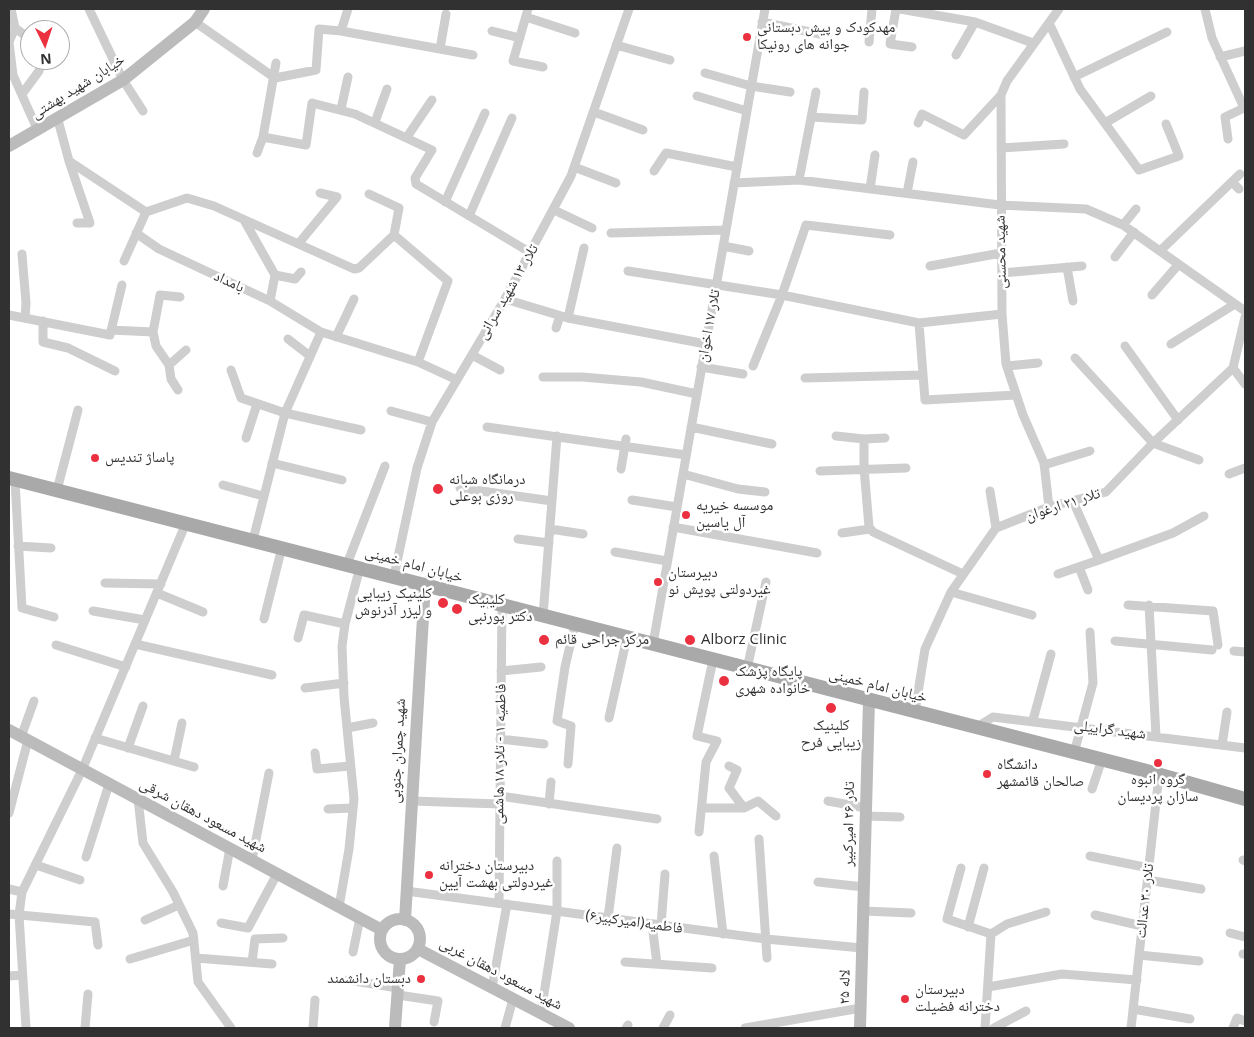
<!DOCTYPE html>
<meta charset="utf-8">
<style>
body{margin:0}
#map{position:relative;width:1254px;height:1037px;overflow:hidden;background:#fff;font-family:"Open Sans",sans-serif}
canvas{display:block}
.frame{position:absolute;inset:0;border:10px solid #313131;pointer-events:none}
.north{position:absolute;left:20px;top:20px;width:50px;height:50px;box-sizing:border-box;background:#fff;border:1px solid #adadad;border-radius:50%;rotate:176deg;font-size:14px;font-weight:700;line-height:20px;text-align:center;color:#313131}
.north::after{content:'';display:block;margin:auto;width:18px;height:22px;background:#eb3140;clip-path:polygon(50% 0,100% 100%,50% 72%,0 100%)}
</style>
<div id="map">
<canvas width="1254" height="1037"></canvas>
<div class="frame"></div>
<div class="north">N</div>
</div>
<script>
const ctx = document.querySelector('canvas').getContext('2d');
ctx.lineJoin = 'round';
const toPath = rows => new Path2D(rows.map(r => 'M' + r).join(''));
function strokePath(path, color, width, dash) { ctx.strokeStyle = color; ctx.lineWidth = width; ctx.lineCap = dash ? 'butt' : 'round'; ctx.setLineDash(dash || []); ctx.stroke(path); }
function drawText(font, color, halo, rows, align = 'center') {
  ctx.font = font + ' "Open Sans","Noto Naskh Arabic",sans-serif'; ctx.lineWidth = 5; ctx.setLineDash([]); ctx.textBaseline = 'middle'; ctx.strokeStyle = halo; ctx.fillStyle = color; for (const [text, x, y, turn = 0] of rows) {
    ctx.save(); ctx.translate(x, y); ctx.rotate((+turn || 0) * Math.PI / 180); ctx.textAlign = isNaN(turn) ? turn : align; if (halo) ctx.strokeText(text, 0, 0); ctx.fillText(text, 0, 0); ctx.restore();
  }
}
const minor = toPath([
 [89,9,123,80,143,111],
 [528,9,513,61,543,67],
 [896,9,890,44,912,47],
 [900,9,975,22,1033,43],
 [1205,9,1212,38,1244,108,1225,117,1228,139],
 [526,17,575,33],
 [195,22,275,78],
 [762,22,820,34],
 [1049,23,1080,89,1139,170,1179,156,1166,124],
 [15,28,30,39],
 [341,31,473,55],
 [492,31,520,38],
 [9,42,13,75,38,131],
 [9,42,15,28,11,9],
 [869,42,872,9],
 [616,45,670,60],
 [440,49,446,14],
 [956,55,975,22],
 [1220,57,1245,51],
 [705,73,751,86,790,92],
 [1074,77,1167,32],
 [275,78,316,70,319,29,341,31,348,9],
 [22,94,39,71,42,60],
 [697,96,747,111],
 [341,109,348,77],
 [594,112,643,130],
 [811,117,862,120,864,92],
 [58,120,69,161,146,212],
 [375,122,387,89],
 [918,123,922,114,964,135,1001,95],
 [1105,123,1151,96],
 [263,137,306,145,312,103,355,114,432,150,415,178,416,184,531,253],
 [407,137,432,100],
 [1001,148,1064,144],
 [257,153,263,137,276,63],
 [69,161,90,223,77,223],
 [574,167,616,183],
 [654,171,666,153,737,167],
 [799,180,816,92],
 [1232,182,1239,189],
 [734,183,799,180,1000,205,1086,209,1123,225,1245,311],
 [870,189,875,155],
 [907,193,913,162],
 [445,202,485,113],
 [554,210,592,228],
 [146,212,187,198,214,206,354,269,359,268,394,235,399,208,369,194],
 [469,216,512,118],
 [244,220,275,275,270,301],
 [1123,225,1136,209],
 [136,233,159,249,270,301,321,332,418,362,457,380],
 [611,233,726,230],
 [394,235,448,281,418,362],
 [299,243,337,197,320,193],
 [723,246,749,251],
 [1160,251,1240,174],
 [22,254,26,303,25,318],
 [1115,257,1134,232],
 [124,261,146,212],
 [930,266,1001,253],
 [1067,267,1073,301],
 [628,271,782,295,919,323,1002,314],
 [1002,273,1082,266],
 [275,275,295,279,301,272],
 [1152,295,1178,265],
 [505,299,568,318,706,344],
 [9,315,110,335,122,285],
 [568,318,584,248],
 [43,321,43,342,68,348,115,371],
 [919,323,925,400,1016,395],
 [556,328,560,316],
 [111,330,153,332],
 [336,337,354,299],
 [288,339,310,356],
 [1171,344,1235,304],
 [1125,346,1178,420],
 [472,355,500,370],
 [1075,358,1153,443,1199,460],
 [169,365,186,350],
 [753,366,782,295,806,225,890,235],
 [1007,366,1038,363],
 [701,367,743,374],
 [1233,368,1245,384],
 [231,370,241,398,285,413,361,430],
 [543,377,582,377,641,382,697,394],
 [805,378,923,375],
 [178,390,171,379,169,365,156,346,153,332,160,295,180,297],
 [391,411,432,422],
 [487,427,686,455],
 [691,427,772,444],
 [836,436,864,439,885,438],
 [246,438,257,404],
 [864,439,864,468,869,527,873,532,963,574],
 [272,463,342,480],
 [1044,465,1090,451],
 [621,469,626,439],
 [820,471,906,468],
 [683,474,738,489,765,492],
 [1229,474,1245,468],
 [15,480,22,608,54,617],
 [223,485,263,496],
 [460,488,552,501],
 [57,490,78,410],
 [990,491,996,528],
 [632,500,677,507],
 [1073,501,1099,560,1173,533,1204,516],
 [1049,507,1044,463,1023,415,1006,364,1002,314,1001,95,1007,81,1059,9],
 [673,527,817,553],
 [550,529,583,534],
 [842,533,870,529],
 [518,539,549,543],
 [253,540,285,413,321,332],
 [18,546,51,548],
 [615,552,667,561],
 [347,564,385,466],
 [1079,567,1088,590],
 [1058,574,1099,560],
 [394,576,417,468,432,422,505,299,571,176,629,9],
 [105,583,161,584],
 [951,592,1032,615],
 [157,593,203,612],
 [1128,605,1213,611,1218,645],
 [1149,605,1156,736],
 [93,611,145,620],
 [543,616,557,436],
 [264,619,282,547],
 [298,638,304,615,345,624],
 [1115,641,1212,650],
 [135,644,272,675],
 [653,644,765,9],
 [56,645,126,667],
 [1234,651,1245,652],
 [747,669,766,582],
 [501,671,541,667],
 [305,688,344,683],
 [915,711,925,649,951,592,996,528,1049,507,1106,492,1153,443,1233,368,1245,317],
 [609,718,627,637],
 [1033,720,1051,654],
 [977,727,993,717,1245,748],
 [347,728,373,723],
 [21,737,34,701],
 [95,738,194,767],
 [500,739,544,744],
 [1222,745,1227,712],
 [128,748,143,706],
 [315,753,317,769,350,766],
 [1074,753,1093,683,1090,632],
 [174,761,182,723],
 [568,764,571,726,557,721,565,667,575,624],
 [729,766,737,770,729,788,744,808],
 [1092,789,1102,759],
 [500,796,657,819],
 [138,799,143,843,173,892,193,933,198,982,231,1028],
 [412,801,500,804],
 [828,801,866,808],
 [549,804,551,782],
 [702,808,744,808,758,801,776,816],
 [328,809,353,808],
 [9,813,28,740],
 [866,816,900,817],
 [699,832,706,762,717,741,697,736,713,660],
 [759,839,767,958],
 [714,856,723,934],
 [1090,856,1149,868],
 [86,857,109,784],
 [252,860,269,773],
 [1243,860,1245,861],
 [36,865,80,880],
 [961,868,947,919,991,934],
 [1148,880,1201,889],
 [818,882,864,887],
 [223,886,230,848],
 [9,889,22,892],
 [406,891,766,939,862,948],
 [499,903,502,605],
 [339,907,349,849,354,799,344,697,342,646,345,624,360,567],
 [863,911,911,913],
 [9,914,95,922,98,945],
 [1095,915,1142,926],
 [608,918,617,848],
 [145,920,179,905],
 [221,923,248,928,277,874],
 [652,924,657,964],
 [661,925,665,874],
 [968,927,984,868],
 [1230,933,1245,937],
 [991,934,1007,924,1046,912],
 [353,952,360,918],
 [1243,954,1245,954],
 [1139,955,1199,961],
 [196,958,272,964],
 [130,959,194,940],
 [252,962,255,939,283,938],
 [625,962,712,968],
 [9,976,22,975],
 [348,980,398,988],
 [988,987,1062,974,1137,980],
 [492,988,507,904],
 [398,995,438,1001,434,1022],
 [1133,1009,1190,1019],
 [541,1013,557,911,557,861],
 [26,1028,19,915,22,892,82,770,186,523],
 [85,1028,88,994],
 [313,1028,315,1000],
 [505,1028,513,999],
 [626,1028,628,1025],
 [663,1028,670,1015],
 [745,1028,861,1008],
 [985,1028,991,934],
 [994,1028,1026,1011],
 [1131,1028,1159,775],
 [1233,1028,1237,1018,1245,1021]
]);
const secondary = toPath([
 [9,146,123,80,195,22,204,9],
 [9,730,382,930],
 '380 939a20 20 0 1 1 40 0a20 20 0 1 1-40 0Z',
 [405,920,425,584],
 [418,949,569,1028],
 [395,1028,400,959],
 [860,1028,869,700]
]);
const primary = toPath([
 [9,478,1143,770,1245,799]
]);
const markers = [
 [747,37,5,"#eb3140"],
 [95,458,5,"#eb3140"],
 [438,489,6,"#eb3140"],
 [686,515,5,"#eb3140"],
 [658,582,5,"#eb3140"],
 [443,603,6,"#eb3140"],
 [457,609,6,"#eb3140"],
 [544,640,6,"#eb3140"],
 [690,640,6,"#eb3140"],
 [724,681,6,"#eb3140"],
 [831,708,6,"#eb3140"],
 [1158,763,5,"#eb3140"],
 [987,774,5,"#eb3140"],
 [429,875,5,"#eb3140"],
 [421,979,5,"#eb3140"],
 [905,999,5,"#eb3140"]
];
const poiNames = [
 ["مهدکودک و پیش دبستانی",757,28],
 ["جوانه های رونیکا",757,45],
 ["پاساژ تندیس",105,458],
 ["درمانگاه شبانه",449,480],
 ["روزی بوعلی",449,497],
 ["موسسه خیریه",696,506],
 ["آل یاسین",696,523],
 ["دبیرستان",668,573],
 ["غیردولتی پویش نو",668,590],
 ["کلینیک زیبایی",432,594,"right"],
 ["و لیزر آذرنوش",432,611,"right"],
 ["کلینیک",468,600],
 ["دکتر پورنبی",468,617],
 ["مرکز جراحی قائم",555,640],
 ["Alborz Clinic",701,640],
 ["پایگاه پزشک",735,672],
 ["خانواده شهری",735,689],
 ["کلینیک",831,726,"center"],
 ["زیبایی فرح",831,743,"center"],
 ["دانشگاه",997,765],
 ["صالحان قائمشهر",997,782],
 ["گروه انبوه",1158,780,"center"],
 ["سازان پردیسان",1158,797,"center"],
 ["دبیرستان دخترانه",439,866],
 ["غیردولتی بهشت آیین",439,883],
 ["دبستان دانشمند",411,979,"right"],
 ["دبیرستان",915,990],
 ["دخترانه فضیلت",915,1007]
];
const streetNames = [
 ["خیابان شهید بهشتی",78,87,-32],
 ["شهید محسنی",1001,252,-91],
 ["بامداد",229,282,25],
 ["تلار ۱۳ شهید سرانی",508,292,-60],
 ["تلار ۱۷ اخوان",709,326,-80],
 ["تلار ۲۱ ارغوان",1063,505,-18],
 ["خیابان امام خمینی",414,565,15],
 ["خیابان امام خمینی",878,686,14],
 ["شهید گراییلی",1110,730,7],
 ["شهید چمران جنوبی",398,751,-87],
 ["فاطمیه ۱ - تلار ۱۸ هاشمی",500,754,-89],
 ["شهید مسعود دهقان شرقی",203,816,28],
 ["تلار ۲۶ امیرکبیر",849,824,-89],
 ["تلار ۳۰ عدالت",1145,901,-84],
 ["فاطمیه(امیرکبیر۶)",634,922,8],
 ["شهید مسعود دهقان غربی",501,974,28],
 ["لاله ۲۵",845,987,-89]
];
strokePath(minor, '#cecece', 9);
strokePath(secondary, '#bbb', 12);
strokePath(primary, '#a9a9a9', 14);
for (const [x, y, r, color] of markers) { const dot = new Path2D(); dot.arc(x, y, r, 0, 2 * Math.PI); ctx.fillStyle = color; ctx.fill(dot); strokePath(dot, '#fff', 2); }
drawText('15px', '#313131', '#fff', poiNames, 'left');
drawText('15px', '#313131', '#fff', streetNames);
</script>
